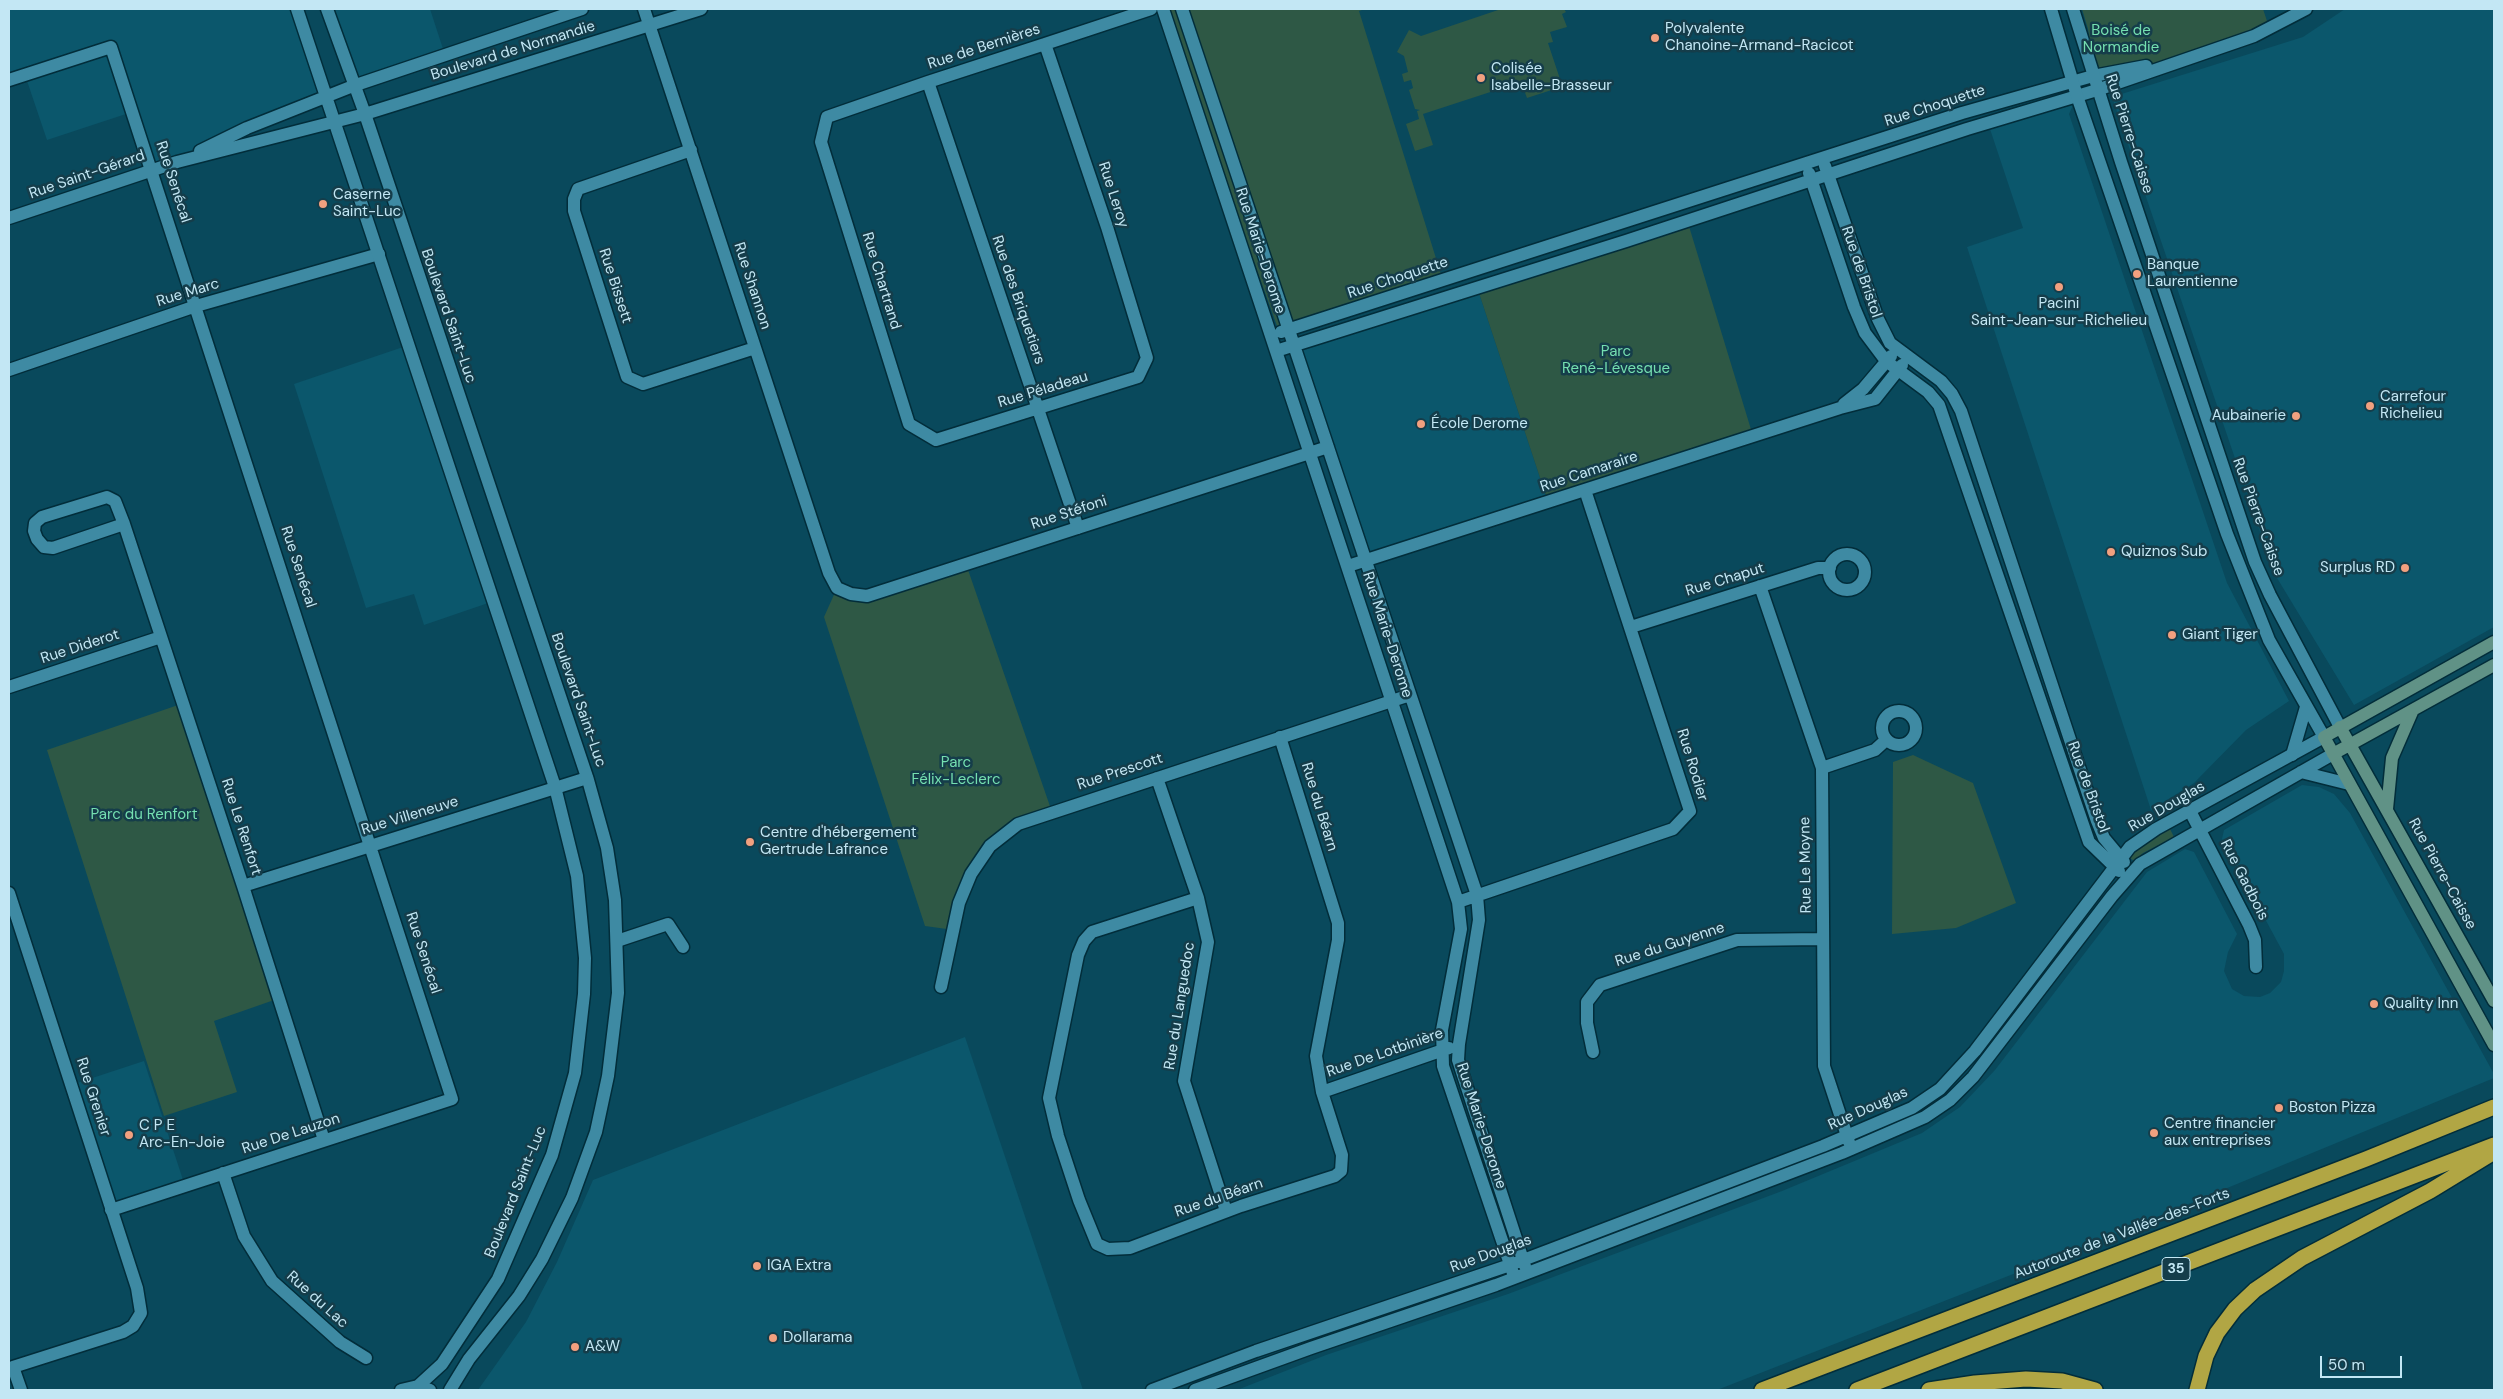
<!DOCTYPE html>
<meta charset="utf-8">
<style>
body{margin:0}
#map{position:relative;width:2503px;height:1399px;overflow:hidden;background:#09495c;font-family:"DM Sans",sans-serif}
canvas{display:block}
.frame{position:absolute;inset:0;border:10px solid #c3e7f4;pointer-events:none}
.scale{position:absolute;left:2320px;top:1356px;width:82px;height:22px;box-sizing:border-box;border:2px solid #c3e7f4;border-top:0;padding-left:6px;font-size:15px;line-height:18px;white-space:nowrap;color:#c3e7f4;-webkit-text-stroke:4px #153d4a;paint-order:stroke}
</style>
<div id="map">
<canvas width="2503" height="1399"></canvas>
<div class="frame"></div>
<div class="scale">50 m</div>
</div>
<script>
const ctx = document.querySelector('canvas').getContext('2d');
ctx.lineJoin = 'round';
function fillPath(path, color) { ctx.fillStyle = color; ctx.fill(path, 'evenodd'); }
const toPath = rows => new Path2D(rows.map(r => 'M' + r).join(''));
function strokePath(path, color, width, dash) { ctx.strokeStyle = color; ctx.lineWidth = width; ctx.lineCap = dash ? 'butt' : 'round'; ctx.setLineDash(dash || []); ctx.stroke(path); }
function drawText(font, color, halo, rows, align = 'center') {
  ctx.font = font + ' "DM Sans",sans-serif'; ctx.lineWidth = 5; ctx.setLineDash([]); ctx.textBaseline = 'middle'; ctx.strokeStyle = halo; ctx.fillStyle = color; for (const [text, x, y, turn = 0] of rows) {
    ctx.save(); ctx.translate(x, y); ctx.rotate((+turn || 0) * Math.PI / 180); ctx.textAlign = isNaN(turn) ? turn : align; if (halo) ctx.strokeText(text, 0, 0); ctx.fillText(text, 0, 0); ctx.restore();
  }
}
const built = toPath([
 [9,9,297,9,326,97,151,170,132,112,47,140,25,75,9,80],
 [327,9,430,9,445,55,353,86],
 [2345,9,2494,9,2494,627,2354,705,2274,573,2112,97,2303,37],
 [2077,96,2069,114,2227,583,2289,701,2246,730,2194,783,2151,810,1967,247,2023,228,1988,123],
 [1478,290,1548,502,1366,561,1294,346],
 [409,345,494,601,424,625,414,594,366,608,294,384],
 [2302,785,2319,787,2334,794,2350,813,2494,1074,2494,1078,2118,1233,1717,1390,1237,1390,1326,1355,1508,1294,1782,1191,1922,1133,1960,1107,1995,1070,2147,872,2185,849,2194,852,2237,934,2228,952,2224,971,2232,989,2244,996,2260,997,2270,993,2281,982,2284,971,2284,954,2222,839,2224,830],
 [965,1037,1083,1390,478,1390,526,1322,557,1262,593,1180],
 [144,1061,185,1186,111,1210,74,1084]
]);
const green = toPath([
 [1163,9,1365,9,1359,11,1444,284,1281,337],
 [1501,9,1564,9,1566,12,1562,14,1567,27,1550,32,1553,42,1548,43,1561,82,1567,85,1527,98,1521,82,1423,114,1433,145,1415,151,1406,124,1419,119,1417,111,1420,110,1415,109,1409,90,1413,88,1411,80,1404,82,1402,74,1408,72,1404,56,1397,52,1409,30,1421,36],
 [2082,9,2263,9,2270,30,2166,64,2095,76,2088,29],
 [1688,223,1753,436,1548,502,1478,290],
 [966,564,1052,812,1018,824,971,874,954,930,925,926,824,617,837,588,851,594],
 [184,703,277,999,214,1021,237,1092,164,1116,47,750],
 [1913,755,1973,783,2016,903,1956,928,1892,934,1893,762],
 [2170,829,2174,837,2143,853,2134,861,2129,857,2148,841]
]);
const minor = toPath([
 [644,9,829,573,837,588,851,594,867,596,1328,447],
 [1163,9,1458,902,1461,929,1442,1030,1443,1066,1513,1273],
 [1182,9,1477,895,1479,920,1459,1044,1458,1060,1525,1266],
 [1045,44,1107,227,1147,358,1138,377,936,440,909,424,821,142,827,117,928,82,1045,44,1151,9],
 [9,80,111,47,452,1099,111,1210],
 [928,82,1078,528],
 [691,150,578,189,574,199,574,211,627,377,643,384,755,348],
 [1825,166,1878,319,1890,343,1941,381,1952,394,1961,411,2097,821,2104,838,2124,862],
 [1809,173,1854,307,1865,333,1886,361,1928,392,1939,405,2089,842,2119,871],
 [1281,332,1962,113,2093,76,2146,66],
 [1276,351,1626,241,1967,129,2097,90,2254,36,2306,9],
 [9,370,196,306,379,254],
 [1844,404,1863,389,1891,356],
 [124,524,53,548,44,547,37,539,34,531,35,523,42,517,107,497,115,501,124,524,243,886,324,1140],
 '1829 572a18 18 0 1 1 36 0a18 18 0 1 1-36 0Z',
 [1348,566,1840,408,1875,399,1902,365],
 [1760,586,1822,768,1824,1066,1849,1142],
 [1631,627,1818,568,1830,568],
 [9,687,161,637],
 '1882 728a17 17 0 1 1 34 0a17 17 0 1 1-34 0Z',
 [1822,768,1875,750,1886,740],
 [2301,772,2349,784],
 [1157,778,1198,898,1208,942,1184,1081,1226,1211],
 [2190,811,2249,925,2255,940,2256,967],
 [243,886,587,778],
 [9,893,137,1288,141,1313,133,1326,123,1332,13,1367,21,1390],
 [1198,898,1092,932,1084,941,1078,955,1049,1098,1058,1136,1079,1200,1097,1244,1108,1249,1130,1248,1241,1206,1335,1176,1341,1171,1342,1155,1322,1092,1316,1056,1338,940,1338,923,1280,737],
 [1458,902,1673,829,1690,811,1585,490],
 [617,941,668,924,683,947],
 [941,987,959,903,971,874,990,846,1018,824,1410,695],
 [1593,1052,1587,1023,1587,1002,1600,985,1737,940,1823,939],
 [1322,1092,1449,1048],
 [223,1173,244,1236,272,1281,340,1342,366,1358],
 [1152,1390,1256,1351,1510,1265,1823,1146,1912,1108,1940,1089,1975,1051,2130,847,2156,829,2324,737],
 [1195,1390,1311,1348,1496,1285,1842,1153,1925,1117,1950,1100,1973,1077,2112,896,2140,864,2333,754]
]);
const tertiary = toPath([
 [297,9,555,787,577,876,585,958,584,994,575,1073,552,1155,498,1279,442,1364,418,1386],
 [327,9,365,114,588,780,607,848,615,900,618,993,608,1076,596,1132,572,1198,542,1259,519,1296,469,1359,450,1390],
 [2051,9,2077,96,2227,534,2269,640,2324,737],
 [2073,9,2121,162,2255,562,2270,595,2340,727],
 [200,151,247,128,353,86,582,9],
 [9,218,177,162,365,114,701,9],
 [2292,755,2306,707],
 [401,1390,418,1386,430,1390]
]);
const secondary = toPath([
 [2494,642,2324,737,2494,1045],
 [2340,727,2494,1001],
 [2333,754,2494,665],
 [2387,809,2392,758,2412,712]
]);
const motorway = toPath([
 [1762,1390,2366,1159,2494,1107],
 [1857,1390,2494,1145],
 [1929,1390,1975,1383,2026,1379,2062,1381,2095,1390],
 [2197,1390,2206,1356,2217,1333,2235,1309,2255,1290,2302,1258,2430,1191,2489,1155]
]);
const markers = [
 [1655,38,5,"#f2a07f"],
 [1481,78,5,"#f2a07f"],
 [323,204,5,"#f2a07f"],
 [2137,274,5,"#f2a07f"],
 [2059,287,5,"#f2a07f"],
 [2370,406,5,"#f2a07f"],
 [2296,416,5,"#f2a07f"],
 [1421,424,5,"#f2a07f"],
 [2111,552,5,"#f2a07f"],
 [2405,568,5,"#f2a07f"],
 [2172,635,5,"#f2a07f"],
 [750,842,5,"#f2a07f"],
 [2374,1004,5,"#f2a07f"],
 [2279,1108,5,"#f2a07f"],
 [2154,1133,5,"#f2a07f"],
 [129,1135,5,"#f2a07f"],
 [757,1266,5,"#f2a07f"],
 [773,1338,5,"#f2a07f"],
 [575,1347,5,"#f2a07f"]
];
const shields = [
 [2176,1269,28]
];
const shieldNames = [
 ["35",2176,1269]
];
const poiNames = [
 ["Polyvalente",1665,29],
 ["Chanoine-Armand-Racicot",1665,46],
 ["Colisée",1491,69],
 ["Isabelle-Brasseur",1491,86],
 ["Caserne",333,195],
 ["Saint-Luc",333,212],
 ["Banque",2147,265],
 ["Laurentienne",2147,282],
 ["Pacini",2059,304,"center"],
 ["Saint-Jean-sur-Richelieu",2059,321,"center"],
 ["Carrefour",2380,397],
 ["Richelieu",2380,414],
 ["Aubainerie",2286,416,"right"],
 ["École Derome",1431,424],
 ["Quiznos Sub",2121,552],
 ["Surplus RD",2395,568,"right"],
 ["Giant Tiger",2182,635],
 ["Centre d'hébergement",760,833],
 ["Gertrude Lafrance",760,850],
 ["Quality Inn",2384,1004],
 ["Boston Pizza",2289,1108],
 ["Centre financier",2164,1124],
 ["aux entreprises",2164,1141],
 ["C P E",139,1126],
 ["Arc-En-Joie",139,1143],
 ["IGA Extra",767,1266],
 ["Dollarama",783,1338],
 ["A&W",585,1347]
];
const parkNames = [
 ["Boisé de",2121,31],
 ["Normandie",2121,48],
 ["Parc",1616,352],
 ["René-Lévesque",1616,369],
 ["Parc",956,763],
 ["Félix-Leclerc",956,780],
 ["Parc du Renfort",144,815]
];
const streetNames = [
 ["Rue de Bernières",984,47,-18],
 ["Boulevard de Normandie",513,51,-17],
 ["Rue Choquette",1935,106,-18],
 ["Rue Pierre-Caisse",2129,134,72],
 ["Rue Saint-Gérard",87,175,-19],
 ["Rue Senécal",173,182,72],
 ["Rue Leroy",1113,195,72],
 ["Rue Marie-Derome",1260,251,72],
 ["Rue de Bristol",1861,272,71],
 ["Rue Choquette",1398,278,-18],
 ["Rue Chartrand",881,281,73],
 ["Rue Bissett",615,286,72],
 ["Rue Shannon",752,286,72],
 ["Rue Marc",188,293,-17],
 ["Rue des Briquetiers",1018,300,71],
 ["Boulevard Saint-Luc",448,316,71],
 ["Rue Péladeau",1043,390,-17],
 ["Rue Camaraire",1589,472,-18],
 ["Rue Stéfoni",1069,513,-18],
 ["Rue Pierre-Caisse",2258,517,70],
 ["Rue Senécal",298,567,72],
 ["Rue Chaput",1725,580,-17],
 ["Rue Marie-Derome",1387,635,72],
 ["Rue Diderot",80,647,-18],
 ["Boulevard Saint-Luc",578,700,71],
 ["Rue Rodier",1692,765,73],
 ["Rue Prescott",1120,772,-18],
 ["Rue de Bristol",2088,787,70],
 ["Rue du Béarn",1319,807,73],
 ["Rue Douglas",2167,807,-30],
 ["Rue Villeneuve",410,816,-17],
 ["Rue Le Renfort",241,827,72],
 ["Rue Le Moyne",1806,865,-91],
 ["Rue Pierre-Caisse",2442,874,61],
 ["Rue Gadbois",2244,880,63],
 ["Rue du Guyenne",1670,945,-18],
 ["Rue Senécal",423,953,72],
 ["Rue du Languedoc",1180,1006,-81],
 ["Rue De Lotbinière",1385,1053,-19],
 ["Rue Grenier",93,1097,72],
 ["Rue Douglas",1868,1109,-24],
 ["Rue Marie-Derome",1481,1126,72],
 ["Rue De Lauzon",291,1134,-18],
 ["Boulevard Saint-Luc",516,1192,-68],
 ["Rue du Béarn",1219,1198,-19],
 ["Autoroute de la Vallée-des-Forts",2122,1234,-21],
 ["Rue Douglas",1491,1254,-20],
 ["Rue du Lac",317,1300,42]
];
fillPath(built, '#0b576c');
fillPath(green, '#2e5845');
strokePath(minor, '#022d3a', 15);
strokePath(tertiary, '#022d3a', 15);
strokePath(secondary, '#022d3a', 15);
strokePath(motorway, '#022d3a', 18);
strokePath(minor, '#3e8aa3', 12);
strokePath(tertiary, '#3e8aa3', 12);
strokePath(secondary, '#609286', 12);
strokePath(motorway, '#b1a644', 15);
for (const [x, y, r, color] of markers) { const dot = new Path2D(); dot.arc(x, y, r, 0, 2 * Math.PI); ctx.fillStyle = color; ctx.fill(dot); strokePath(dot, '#153d4a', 2); }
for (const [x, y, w] of shields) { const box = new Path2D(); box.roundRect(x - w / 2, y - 11.5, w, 23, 4); ctx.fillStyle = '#153d4a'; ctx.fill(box); strokePath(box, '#c3e7f4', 1); }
drawText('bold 14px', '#c3e7f4', null, shieldNames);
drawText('15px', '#c3e7f4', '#153d4a', poiNames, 'left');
drawText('15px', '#75dfb0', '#153d4a', parkNames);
drawText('15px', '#c3e7f4', '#153d4a', streetNames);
</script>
